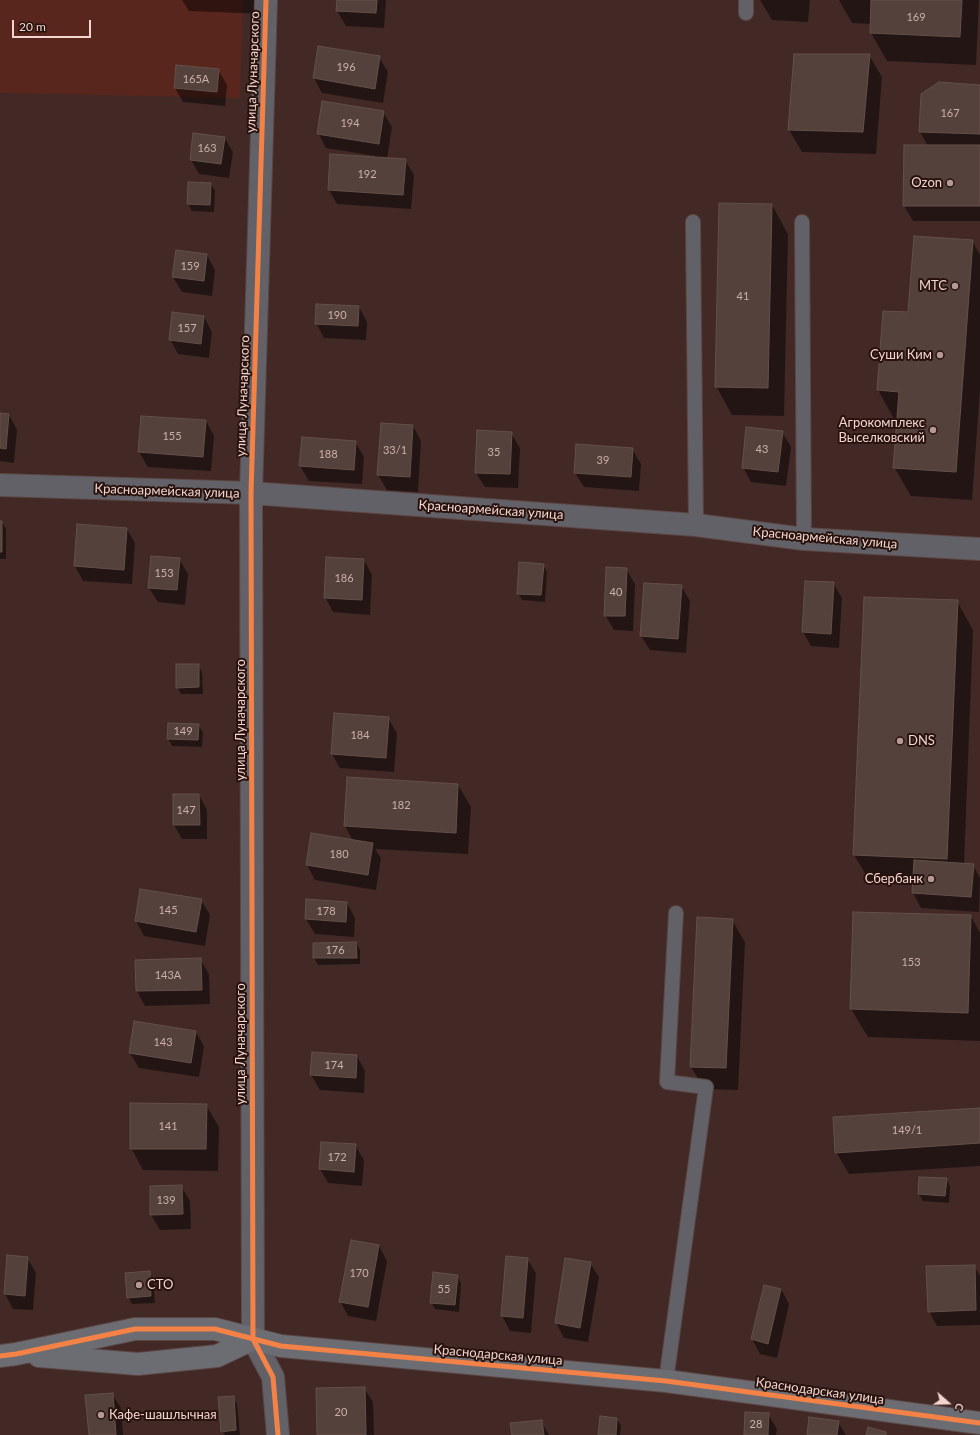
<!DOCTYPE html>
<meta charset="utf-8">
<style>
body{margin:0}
#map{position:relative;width:980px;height:1435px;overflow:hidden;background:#422926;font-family:Lato,sans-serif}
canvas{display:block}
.north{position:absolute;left:928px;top:1383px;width:40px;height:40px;-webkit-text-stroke:3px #27120e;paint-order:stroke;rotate:110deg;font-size:11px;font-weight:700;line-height:16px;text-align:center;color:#f4d5cf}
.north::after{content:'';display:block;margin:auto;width:14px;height:18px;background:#f4d5cf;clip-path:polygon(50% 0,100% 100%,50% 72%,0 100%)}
.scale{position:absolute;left:12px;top:20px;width:79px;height:18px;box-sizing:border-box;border:2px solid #f4d5cf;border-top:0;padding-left:5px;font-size:12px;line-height:14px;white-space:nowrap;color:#f4d5cf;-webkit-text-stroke:3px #27120e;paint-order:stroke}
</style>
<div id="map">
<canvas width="980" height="1435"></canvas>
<div class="north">С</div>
<div class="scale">20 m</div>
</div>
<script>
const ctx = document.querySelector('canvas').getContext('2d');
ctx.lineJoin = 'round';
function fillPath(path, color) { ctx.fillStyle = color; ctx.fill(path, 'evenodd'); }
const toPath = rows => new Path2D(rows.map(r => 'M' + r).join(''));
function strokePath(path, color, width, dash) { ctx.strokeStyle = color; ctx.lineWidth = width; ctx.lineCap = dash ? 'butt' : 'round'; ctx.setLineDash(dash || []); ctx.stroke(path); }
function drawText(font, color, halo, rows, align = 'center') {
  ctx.font = font + ' Lato,sans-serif'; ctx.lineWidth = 4; ctx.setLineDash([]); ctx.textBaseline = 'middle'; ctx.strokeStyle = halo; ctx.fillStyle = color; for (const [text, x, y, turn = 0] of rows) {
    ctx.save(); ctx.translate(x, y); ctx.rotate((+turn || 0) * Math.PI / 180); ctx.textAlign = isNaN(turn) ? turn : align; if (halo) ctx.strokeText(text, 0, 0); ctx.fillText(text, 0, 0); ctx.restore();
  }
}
const built = toPath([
 [0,0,243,0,240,98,0,93]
]);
const shadow = toPath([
 [182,0,267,0,266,14,189,11],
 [338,0,386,0,384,28,346,26,337,11],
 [760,0,810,0,808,22,772,20],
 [839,0,979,0,976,65,887,61,871,33,871,24,852,23],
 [795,55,869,55,882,77,876,154,802,152,789,130],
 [379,57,388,72,383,103,322,93,314,78],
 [218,70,227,85,225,106,183,102,175,88],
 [980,86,980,221,913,221,904,206,928,146,920,132],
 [383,112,392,127,387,159,405,160,414,175,411,209,337,204,329,190,375,158,375,156,326,148,318,133],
 [224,137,233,152,229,178,199,174,191,160],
 [211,184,215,191,214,212,192,211,188,204],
 [772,205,788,234,784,416,732,415,716,386],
 [972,241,980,255,980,389,972,500,911,496,894,467,898,419,894,419,878,390,883,312,909,314],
 [177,251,207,255,215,270,212,296,182,292,173,277],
 [359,307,367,322,366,340,324,338,316,323],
 [204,317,212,332,209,358,178,354,170,339],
 [0,414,9,415,17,430,14,463,0,461],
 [206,421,214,436,211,471,148,467,139,452],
 [413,426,421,441,418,492,387,490,378,475],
 [782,432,791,447,786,486,751,482,743,467],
 [511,433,520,448,518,488,485,487,476,473],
 [355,442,364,457,362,484,309,481,300,466],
 [632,449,641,464,639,491,584,487,575,473],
 [0,522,2,522,6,529,6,559,0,559],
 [127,529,135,543,132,584,83,581,75,566],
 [179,559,188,574,185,605,158,602,149,588],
 [364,560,372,575,370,615,333,612,325,597],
 [543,565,547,572,545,602,522,600,518,593],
 [626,569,635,584,633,631,614,630,605,615],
 [833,583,842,598,839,648,811,646,803,632],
 [681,586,690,601,686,653,650,650,641,636],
 [957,601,973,630,964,865,973,865,980,878,979,912,921,908,913,893,913,885,871,883,854,855],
 [198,665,202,672,203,694,181,694,177,687],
 [388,718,397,733,394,772,340,768,332,754],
 [198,725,203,732,202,747,172,746,168,738],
 [458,785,471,807,468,854,375,849,381,858,376,890,315,880,307,865,353,841,345,826],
 [199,795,207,810,207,839,182,839,174,825],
 [201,900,210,915,205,946,144,936,136,921],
 [347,903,355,918,354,937,315,934,306,919],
 [971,916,980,933,980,1041,868,1037,851,1009],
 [732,920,745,942,738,1090,704,1089,691,1067],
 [356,943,360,950,360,964,318,965,314,958],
 [200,959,209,974,210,1004,145,1006,137,991,136,961],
 [196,1032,204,1046,199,1077,139,1068,130,1053],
 [357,1056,365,1071,364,1093,320,1090,311,1075],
 [206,1105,219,1127,218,1171,143,1170,131,1148],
 [980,1109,980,1166,849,1174,836,1152],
 [355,1145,364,1160,362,1186,328,1183,320,1169],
 [946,1179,950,1186,949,1203,923,1201,919,1194],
 [181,1186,190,1201,191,1229,160,1230,151,1215],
 [379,1246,387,1261,376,1321,348,1316,340,1301],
 [507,1257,527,1259,536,1273,531,1333,510,1331,502,1316],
 [27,1258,36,1273,33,1310,13,1309,5,1294],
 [590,1263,599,1277,588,1342,564,1338,556,1323],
 [974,1266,980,1276,980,1325,937,1326,929,1311],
 [149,1272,153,1279,155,1303,132,1304,128,1297],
 [457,1276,461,1283,459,1312,435,1309,431,1302],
 [781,1289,789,1304,777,1358,760,1354,752,1339],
 [364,1388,373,1402,374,1435,318,1435],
 [112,1394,121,1408,123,1435,90,1435],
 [233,1397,237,1404,240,1435,225,1435,222,1431],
 [768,1414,777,1429,776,1435,745,1435],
 [617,1419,621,1426,620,1435,599,1435],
 [541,1421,549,1435,513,1435],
 [838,1422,846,1435,808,1435]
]);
const building = toPath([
 [337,0,377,0,376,13,336,11,337,0],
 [871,0,962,0,960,37,870,33,871,0],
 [318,46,380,56,375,89,313,78,318,46],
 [794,54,870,54,863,132,788,130,794,54],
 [176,65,219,69,217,92,174,88,176,65],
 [939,82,980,85,980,134,919,132,921,94,939,82],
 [322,101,384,111,379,144,317,134,322,101],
 [193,133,225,137,221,164,190,160,193,133],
 [904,145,980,145,980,206,903,206,904,145],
 [330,154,406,159,403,195,328,190,330,154],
 [188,182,211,183,210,205,187,204,188,182],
 [719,203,772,204,768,388,715,387,719,203],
 [914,236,973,240,956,472,893,468,899,392,877,390,883,311,908,312,914,236],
 [176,250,207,254,204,281,172,277,176,250],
 [316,304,359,306,358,326,315,324,316,304],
 [172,312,204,316,201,344,169,340,172,312],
 [0,413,9,414,6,449,0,448,0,413],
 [141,416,206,420,203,457,138,452,141,416],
 [381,423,413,425,410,477,377,475,381,423],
 [746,427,783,431,778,472,742,468,746,427],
 [477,430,512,432,510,474,475,473,477,430],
 [302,437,356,441,354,470,299,466,302,437],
 [576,444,633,448,631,477,574,473,576,444],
 [0,521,2,521,2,552,0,552,0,521],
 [77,524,127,528,124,570,74,566,77,524],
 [151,556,180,558,177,590,148,588,151,556],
 [326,557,364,559,362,600,324,598,326,557],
 [519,562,544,564,541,595,517,594,519,562],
 [606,567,627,568,625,616,604,616,606,567],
 [805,581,834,582,831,634,802,632,805,581],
 [644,583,682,585,678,639,640,636,644,583],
 [864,597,958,600,947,859,853,855,864,597],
 [176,664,199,664,199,687,176,688,176,664],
 [334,713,389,717,386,758,331,754,334,713],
 [168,723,199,724,198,740,167,739,168,723],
 [347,777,458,784,456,833,344,826,347,777],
 [173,794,199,794,200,825,173,825,173,794],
 [311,833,373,843,368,875,306,865,311,833],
 [914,860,974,864,971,897,912,893,914,860],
 [140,889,202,899,196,932,135,921,140,889],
 [306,899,347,902,346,922,305,919,306,899],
 [853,912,971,915,968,1013,850,1009,853,912],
 [697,917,733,919,726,1068,690,1067,697,917],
 [356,942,357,958,313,958,313,943,356,942],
 [201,958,202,990,136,991,135,960,201,958],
 [134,1021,196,1031,191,1063,129,1053,134,1021],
 [312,1052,357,1055,356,1078,310,1075,312,1052],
 [130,1103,207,1104,206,1149,130,1149,130,1103],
 [980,1108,980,1143,835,1153,833,1117,980,1108],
 [321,1142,356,1144,354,1172,319,1169,321,1142],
 [919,1177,947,1178,945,1196,918,1194,919,1177],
 [182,1185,183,1214,150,1215,150,1186,182,1185],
 [351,1240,379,1245,368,1307,339,1302,351,1240],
 [7,1255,28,1257,25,1296,4,1294,7,1255],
 [506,1256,528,1258,523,1318,501,1316,506,1256],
 [565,1258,591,1262,580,1328,555,1323,565,1258],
 [975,1265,976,1310,928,1312,926,1266,975,1265],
 [150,1271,151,1296,127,1298,125,1273,150,1271],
 [433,1272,458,1275,455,1305,430,1303,433,1272],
 [764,1285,781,1289,768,1344,751,1339,764,1285],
 [365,1387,366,1435,317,1435,316,1388,365,1387],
 [113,1393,116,1435,89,1435,85,1395,113,1393],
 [234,1396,236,1430,221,1432,218,1397,234,1396],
 [745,1412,769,1413,768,1435,744,1435,745,1412],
 [600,1416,617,1418,616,1435,598,1435,600,1416],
 [809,1417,839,1421,837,1435,807,1435,809,1417],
 [542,1420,544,1435,512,1435,510,1423,542,1420],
 [868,1427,886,1432,886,1435,866,1435,868,1427]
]);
const lane = toPath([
 [746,13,746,0],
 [693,222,696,525],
 [802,222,804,539],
 [666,1381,706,1087,667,1082,676,913]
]);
const street = toPath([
 [266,0,251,493,253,1339,273,1377,278,1435],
 [0,485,251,493,696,525,804,539,980,549]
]);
const secondary = toPath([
 [0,1356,16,1354,135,1329,215,1329,281,1346,666,1381,980,1423],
 [39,1356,138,1364,217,1356,253,1339]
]);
const cycleway = toPath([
 [266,0,251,493,253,1339,273,1377,278,1435],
 [0,1356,16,1354,135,1329,215,1329,281,1346,666,1381,980,1423]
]);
const markers = [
 [950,183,4,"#b69994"],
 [955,286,4,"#b69994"],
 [940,355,4,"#b69994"],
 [933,430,4,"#b69994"],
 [900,741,4,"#b69994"],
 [931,879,4,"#b69994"],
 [139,1285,4,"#b69994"],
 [101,1415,4,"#b69994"]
];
const numberNames = [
 ["169",916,17],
 ["196",346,67],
 ["165А",196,79],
 ["167",950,113],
 ["194",350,123],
 ["163",207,148],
 ["192",367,174],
 ["159",190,266],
 ["41",743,296],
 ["190",337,315],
 ["157",187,328],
 ["155",172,436],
 ["43",762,449],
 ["33/1",395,450],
 ["35",494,452],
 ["188",328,454],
 ["39",603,460],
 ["153",164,573],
 ["186",344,578],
 ["40",616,592],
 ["149",183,731],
 ["184",360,735],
 ["182",401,805],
 ["147",186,810],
 ["180",339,854],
 ["145",168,910],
 ["178",326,911],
 ["176",335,950],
 ["153",911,962],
 ["143А",168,975],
 ["143",163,1042],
 ["174",334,1065],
 ["141",168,1126],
 ["149/1",907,1130],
 ["172",337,1157],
 ["139",166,1200],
 ["170",359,1273],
 ["55",444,1289],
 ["20",341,1412],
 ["28",756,1424]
];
const streetNames = [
 ["улица Луначарского",253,72,-88],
 ["улица Луначарского",243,396,-88],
 ["Красноармейская улица",167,491,2],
 ["Красноармейская улица",491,510,4],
 ["Красноармейская улица",825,538,5],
 ["улица Луначарского",241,720,-90],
 ["улица Луначарского",241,1044,-90],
 ["Краснодарская улица",498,1355,5],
 ["Краснодарская улица",820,1391,8]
];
const poiNames = [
 ["Ozon",942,183],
 ["МТС",947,286],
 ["Суши Ким",932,355],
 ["Агрокомплекс",925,423],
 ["Выселковский",925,438],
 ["DNS",908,741,"left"],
 ["Сбербанк",923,879],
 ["СТО",147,1285,"left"],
 ["Кафе-шашлычная",109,1415,"left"]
];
fillPath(built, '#58261d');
fillPath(shadow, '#0007');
fillPath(building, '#54413b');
strokePath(building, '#645049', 1);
strokePath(lane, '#5c4644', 16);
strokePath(street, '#5c4644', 24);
strokePath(secondary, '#5c4644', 24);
strokePath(lane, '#626167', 14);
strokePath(street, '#626167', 22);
strokePath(secondary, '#6c6c73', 22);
strokePath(cycleway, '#f48246', 5);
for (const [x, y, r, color] of markers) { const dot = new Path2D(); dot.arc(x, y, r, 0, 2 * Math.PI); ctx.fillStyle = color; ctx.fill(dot); strokePath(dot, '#27120e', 1.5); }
drawText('11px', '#ccb0aa', null, numberNames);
drawText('13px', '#f4d5cf', '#27120e', streetNames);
drawText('13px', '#f4d5cf', '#27120e', poiNames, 'right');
</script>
